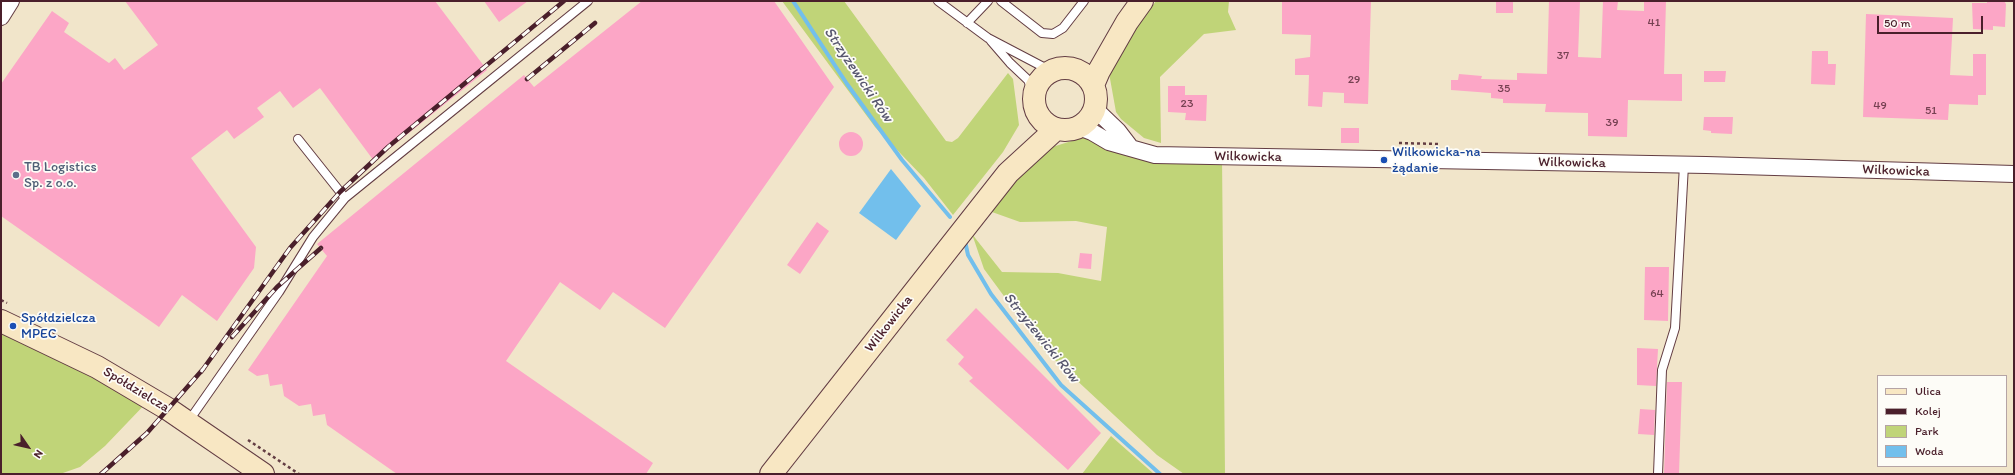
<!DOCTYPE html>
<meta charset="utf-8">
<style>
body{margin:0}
#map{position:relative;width:2015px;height:475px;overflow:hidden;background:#f1e5ca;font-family:Itim,sans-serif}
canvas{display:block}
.frame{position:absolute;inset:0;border:2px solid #4a1f2b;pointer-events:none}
.legend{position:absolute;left:1877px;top:375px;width:130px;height:92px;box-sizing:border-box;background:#fdfcf7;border:1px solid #b5a4a5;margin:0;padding:5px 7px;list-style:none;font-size:12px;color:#4a1f2b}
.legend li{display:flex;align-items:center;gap:8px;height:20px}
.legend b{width:20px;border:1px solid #b5a4a5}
.north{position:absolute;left:8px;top:427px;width:40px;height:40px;-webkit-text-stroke:3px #fdfcf7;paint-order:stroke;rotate:124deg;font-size:11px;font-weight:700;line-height:16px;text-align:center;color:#4a1f2b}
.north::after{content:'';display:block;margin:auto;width:14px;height:18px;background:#4a1f2b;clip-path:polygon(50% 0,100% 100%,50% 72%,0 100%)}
.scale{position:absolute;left:1877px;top:16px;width:106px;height:18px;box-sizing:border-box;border:2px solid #4a1f2b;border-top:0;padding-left:5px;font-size:12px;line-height:14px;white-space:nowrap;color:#4a1f2b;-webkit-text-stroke:3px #fdfcf7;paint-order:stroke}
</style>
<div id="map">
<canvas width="2015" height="475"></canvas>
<div class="frame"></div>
<ul class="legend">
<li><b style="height:5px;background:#f8e7c3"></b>Ulica</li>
<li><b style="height:5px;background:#4a1f2b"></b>Kolej</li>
<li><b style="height:11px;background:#c0d478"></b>Park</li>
<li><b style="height:11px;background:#72bfec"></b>Woda</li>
</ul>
<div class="north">N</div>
<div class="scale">50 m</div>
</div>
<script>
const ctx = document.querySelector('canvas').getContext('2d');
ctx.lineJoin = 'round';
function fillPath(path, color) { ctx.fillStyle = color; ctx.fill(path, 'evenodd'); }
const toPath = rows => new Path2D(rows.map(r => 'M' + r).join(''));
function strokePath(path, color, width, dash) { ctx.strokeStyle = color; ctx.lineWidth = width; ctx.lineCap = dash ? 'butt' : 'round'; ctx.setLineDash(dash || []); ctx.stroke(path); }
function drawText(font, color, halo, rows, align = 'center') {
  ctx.font = font + ' Itim,sans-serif'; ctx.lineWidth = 3.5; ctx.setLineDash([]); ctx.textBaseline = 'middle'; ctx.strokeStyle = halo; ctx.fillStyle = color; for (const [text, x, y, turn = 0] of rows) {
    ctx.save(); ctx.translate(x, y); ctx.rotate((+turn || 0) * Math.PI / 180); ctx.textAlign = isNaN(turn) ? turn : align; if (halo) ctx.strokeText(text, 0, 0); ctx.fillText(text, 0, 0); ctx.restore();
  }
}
const green = toPath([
 [782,1,844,1,946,141,952,142,958,138,1008,73,1013,79,1019,125,1003,152,953,215,924,178,875,127],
 [1156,1,1229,1,1228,12,1236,30,1204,34,1160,77,1161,143,1144,138,1121,119,1116,112,1109,73,1112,62],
 [1092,132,1109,142,1222,157,1225,474,1184,474,1157,455,1043,349,984,269,972,234,1002,272,1058,273,1101,281,1107,227,1076,221,1020,222,992,212,1025,167,1049,148,1075,140],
 [1,323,150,399,105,446,80,467,60,474,1,474],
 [1111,436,1154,474,1082,474]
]);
const water = toPath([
 [891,169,921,206,896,240,859,213]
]);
const stream = toPath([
 [793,1,847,84,902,160,950,217],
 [965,241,968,255,991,294,1061,385,1160,474]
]);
const building = toPath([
 [125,1,435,1,487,70,374,161,320,88,293,108,280,91,257,108,264,117,234,139,227,130,191,158,256,247,254,268,217,321,182,295,159,327,1,216,1,84,52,11,69,23,64,32,109,63,115,58,124,70,158,45],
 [484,1,528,1,499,22],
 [642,1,774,1,834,87,665,328,613,292,600,310,560,282,506,361,653,463,646,474,397,474,327,425,325,414,313,416,311,404,299,406,284,396,282,384,270,386,268,374,257,376,248,370,327,256,317,244,524,75,534,87],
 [1282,1,1371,1,1368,104,1344,103,1344,93,1323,92,1322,107,1308,106,1309,75,1295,75,1295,59,1310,57,1311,35,1282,34],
 [1496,1,1513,1,1513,13,1496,13],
 [1549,1,1580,1,1578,57,1601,58,1603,1,1618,1,1617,10,1644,11,1644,1,1666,1,1664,74,1682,74,1682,101,1628,100,1627,137,1588,136,1588,113,1545,112,1546,104,1503,103,1503,99,1491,98,1491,93,1451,90,1451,80,1458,80,1459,74,1482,76,1481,79,1517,80,1517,73,1547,74],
 [1987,1,2004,1,2006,4,2005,27,1993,26,1993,30,1973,29,1972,3,1987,3],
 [1866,14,1953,18,1950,75,1973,76,1973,54,1986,54,1986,95,1978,95,1978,105,1949,104,1948,120,1863,117],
 [1812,51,1828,51,1828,64,1836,64,1835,85,1811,84],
 [1704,71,1726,71,1725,82,1704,82],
 [1168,86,1185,86,1185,95,1207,95,1206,121,1185,120,1186,113,1168,112],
 [1704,117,1733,117,1732,134,1711,133,1711,131,1703,130],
 [1341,128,1359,128,1359,143,1341,143],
 '839 144a12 12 0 1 1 24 0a12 12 0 1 1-24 0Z',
 [817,222,829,231,800,274,787,265],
 [1080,253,1092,254,1091,269,1078,268],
 [1645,267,1669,267,1668,321,1644,320],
 [976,308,1101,433,1068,470,969,381,973,378,958,364,964,357,946,340],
 [1637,348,1658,349,1656,386,1637,385],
 [1667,382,1682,382,1679,474,1664,474],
 [1640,409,1655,410,1654,435,1638,434]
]);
const path = toPath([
 [1399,143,1438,144],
 [1,300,7,303],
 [248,440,299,474]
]);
const lane = toPath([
 [938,1,988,38,1051,71],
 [1001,1,1042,33,1053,34,1063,28,1084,1],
 [967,23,988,1],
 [991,41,1010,63,1028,80,1034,93],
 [298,139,345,198],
 [188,422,279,292,313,237,345,198,588,1],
 [1658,474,1662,370,1675,328,1684,165]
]);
const street = toPath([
 [1,17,11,1],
 [1095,109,1118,131,1131,148],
 [1079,127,1092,132,1109,142,1155,155,1706,165,2014,174]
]);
const secondary = toPath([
 '1034 99a31 31 0 1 1 62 0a31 31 0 1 1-62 0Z',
 [1093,85,1099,71,1127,22,1142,1],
 [1,321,97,367,168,409,263,474],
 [771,474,1008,173,1056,129]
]);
const rail = toPath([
 [527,79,595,23],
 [232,337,277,287,321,248],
 [201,372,290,248,340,192,388,147,564,1],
 [101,474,147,433,204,368]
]);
const markers = [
 [1384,160,4,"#1a4fb4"],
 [16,175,4,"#5c6f8a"],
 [13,326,4,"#1a4fb4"]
];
const numberNames = [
 ["41",1654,23],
 ["37",1563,56],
 ["29",1354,80],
 ["35",1504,89],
 ["23",1187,104],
 ["49",1880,106],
 ["51",1931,111],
 ["39",1612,123],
 ["64",1657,294]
];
const transitNames = [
 ["Wilkowicka-na",1392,152],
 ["żądanie",1392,168],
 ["Spółdzielcza",21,318],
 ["MPEC",21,334]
];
const streetNames = [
 ["Wilkowicka",1248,157,1],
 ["Wilkowicka",1572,163,1],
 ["Wilkowicka",1896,171,2],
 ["Wilkowicka",889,324,-52],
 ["Spółdzielcza",136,390,31]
];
const serviceNames = [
 ["TB Logistics",24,167],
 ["Sp. z o.o.",24,183]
];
const waterNames = [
 ["Strzyżewicki Rów",858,75,56],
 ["Strzyżewicki Rów",1041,338,51]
];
fillPath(green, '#c0d478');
fillPath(water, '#72bfec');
strokePath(stream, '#72bfec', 4);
fillPath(building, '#fca6c6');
strokePath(lane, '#633d43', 10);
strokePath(street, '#633d43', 18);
strokePath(secondary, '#633d43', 24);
strokePath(path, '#633d43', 2.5, [3, 3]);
strokePath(lane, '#fff', 8);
strokePath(street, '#fff', 16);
strokePath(secondary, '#f8e7c3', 22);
strokePath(rail, '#4a1f2b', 4.5);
strokePath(rail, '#fdfcf7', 3, [9]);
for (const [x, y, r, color] of markers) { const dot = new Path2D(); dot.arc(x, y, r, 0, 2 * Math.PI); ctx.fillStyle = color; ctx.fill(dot); strokePath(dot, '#fdfcf7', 1.5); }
drawText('12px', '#764152', null, numberNames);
drawText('14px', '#164399', '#fdfcf7', transitNames, 'left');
drawText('14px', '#4a1f2b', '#fdfcf7', streetNames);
drawText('14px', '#4e5e75', '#fdfcf7', serviceNames, 'left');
drawText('italic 15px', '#58576f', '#fdfcf7', waterNames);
</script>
